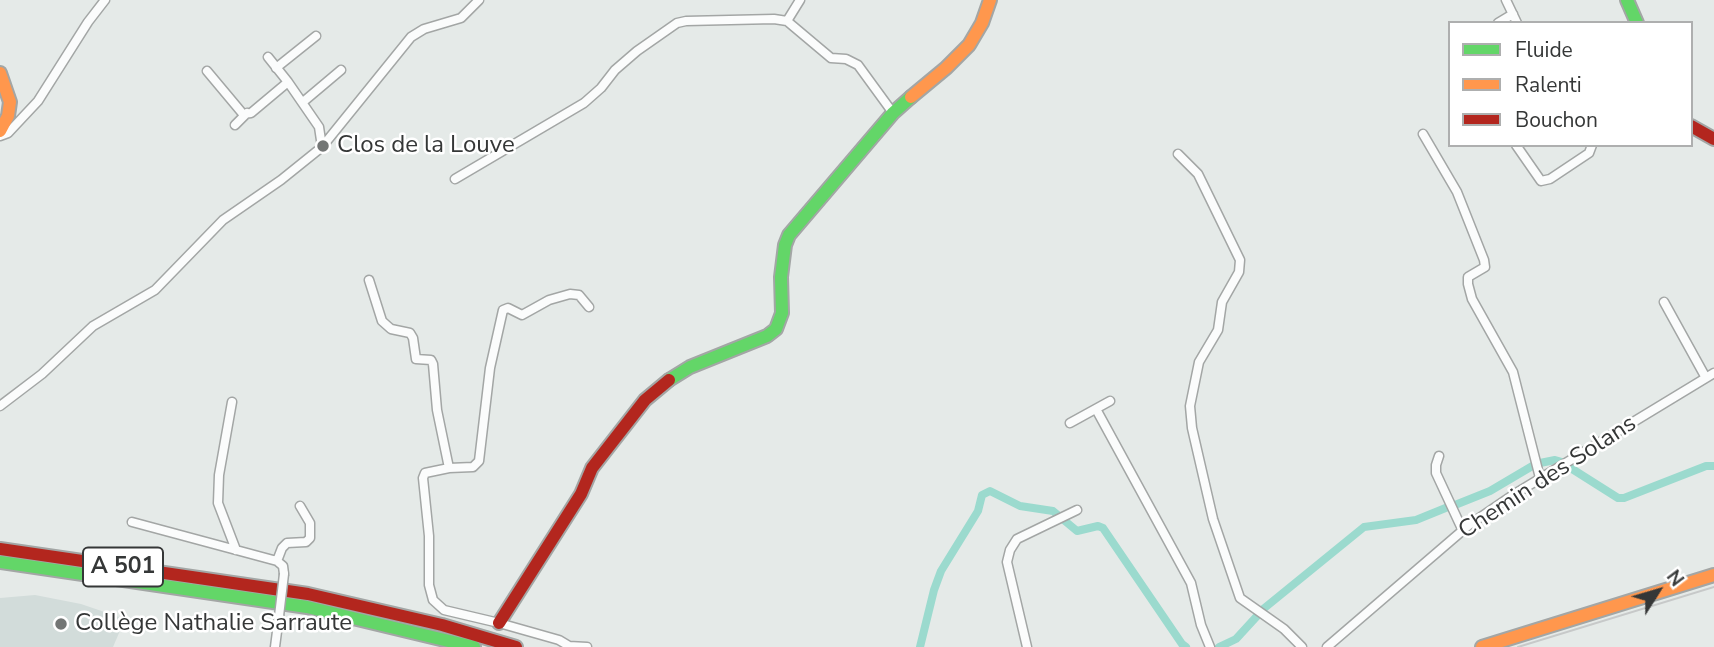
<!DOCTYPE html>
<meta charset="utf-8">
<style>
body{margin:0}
#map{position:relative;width:1714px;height:647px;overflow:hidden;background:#e5eae8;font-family:"Nunito Sans",sans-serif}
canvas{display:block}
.legend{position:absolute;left:1448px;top:21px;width:245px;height:126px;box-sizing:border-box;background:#fff;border:2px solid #aeafaf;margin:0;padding:9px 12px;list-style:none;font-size:21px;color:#353737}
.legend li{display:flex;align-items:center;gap:14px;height:35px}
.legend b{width:35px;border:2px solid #aeafaf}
.north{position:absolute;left:1623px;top:556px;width:70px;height:70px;-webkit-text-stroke:5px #fff;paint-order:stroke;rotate:53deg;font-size:19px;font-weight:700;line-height:28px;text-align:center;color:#353737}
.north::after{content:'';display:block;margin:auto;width:24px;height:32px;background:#353737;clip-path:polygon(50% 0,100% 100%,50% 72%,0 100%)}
</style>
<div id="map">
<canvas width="1714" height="647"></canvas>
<ul class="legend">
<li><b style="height:9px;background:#63d668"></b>Fluide</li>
<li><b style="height:9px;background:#ff974d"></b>Ralenti</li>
<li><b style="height:9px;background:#b3261e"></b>Bouchon</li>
</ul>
<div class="north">N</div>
</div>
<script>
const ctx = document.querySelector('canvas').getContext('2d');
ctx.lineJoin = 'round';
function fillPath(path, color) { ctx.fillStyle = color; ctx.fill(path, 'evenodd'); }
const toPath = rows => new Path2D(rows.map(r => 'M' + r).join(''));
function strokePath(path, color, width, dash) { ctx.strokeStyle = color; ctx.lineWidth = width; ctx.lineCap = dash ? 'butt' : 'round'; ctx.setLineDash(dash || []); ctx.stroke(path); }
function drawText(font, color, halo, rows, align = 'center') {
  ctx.font = font + ' "Nunito Sans",sans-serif'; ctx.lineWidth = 5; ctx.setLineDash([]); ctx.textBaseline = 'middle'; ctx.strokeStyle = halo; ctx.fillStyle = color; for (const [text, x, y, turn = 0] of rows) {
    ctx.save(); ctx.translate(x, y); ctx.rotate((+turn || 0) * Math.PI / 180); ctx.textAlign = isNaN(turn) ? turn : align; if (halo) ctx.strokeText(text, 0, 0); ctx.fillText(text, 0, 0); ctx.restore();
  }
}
const built = toPath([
 [35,595,81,604,125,619,113,647,0,647,0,598]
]);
const canal = toPath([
 [1540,463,1555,460,1562,462],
 [1569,467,1618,498,1624,498,1706,466,1714,466],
 [1455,505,1490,491,1534,465],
 [1262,610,1364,527,1416,520,1448,507],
 [920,647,934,590,941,571,978,511,982,495,990,491,1020,506,1053,511,1077,531,1098,526,1103,528,1182,644,1186,647],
 [1219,647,1236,639,1258,615]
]);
const street = toPath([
 [1506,0,1517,23],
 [787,21,800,0],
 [1498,23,1513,14],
 [268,57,288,82,319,127,322,147],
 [276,68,316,36],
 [207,71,243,114,251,113,288,82],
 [303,102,341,70],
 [235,125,247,113],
 [1423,134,1457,192,1484,260,1485,267,1468,277,1468,284,1472,299,1513,372,1540,478],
 [0,136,8,133,38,101,88,22,105,0],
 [1516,145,1541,181,1550,179,1589,153,1592,145],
 [1178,154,1198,174,1240,260,1239,272,1222,302,1218,330,1199,362,1190,406,1192,428,1213,519,1240,598,1284,629,1302,647],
 [455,179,584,103,601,88,615,70,637,51,677,23,686,21,774,19,787,21,831,58,846,59,858,65,893,113],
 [369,280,382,321,391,329,410,333,413,338,416,359,431,360,433,364,437,410,449,468,425,473,423,478,429,536,429,585,433,600,444,610,499,623,559,640,569,646],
 [1664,302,1706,378],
 [232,402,219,475,218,503,236,550],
 [0,406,42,374,93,326,155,290,223,220,281,180,322,147,411,37,424,29,461,18,479,0],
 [1096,409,1191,583,1201,625,1210,647],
 [1070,423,1110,401],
 [1439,456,1436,465,1436,473,1463,531],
 [449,468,473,467,479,461,490,368,503,310,508,308,522,315,549,300,570,294,579,295,589,307],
 [132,522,277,561,283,566,284,574],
 [277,561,282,548,287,543,306,542,310,538,310,523,300,506],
 [569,646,587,647],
 [275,647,279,616],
 [1027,647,1007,562,1010,550,1017,539,1077,510],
 [1327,647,1469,525,1513,495,1714,373]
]);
const fast = toPath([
 [1627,0,1637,23],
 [669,380,690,367,767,336,776,329,782,313,781,277,785,245,789,235,893,113,911,97],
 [0,562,307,607,474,647]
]);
const slow = toPath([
 [0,73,10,102,8,116,0,131],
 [911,97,946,68,969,45,982,23,990,0],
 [1482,647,1714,575]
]);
const jam = toPath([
 [1691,126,1714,139],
 [0,549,308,594,442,625,516,647],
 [499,623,581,494,592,468,645,400,669,380]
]);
const tram = toPath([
 [1518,647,1714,587]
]);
const streetBridge = toPath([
 [279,616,284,574]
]);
const markers = [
 [323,146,7,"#737675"],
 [61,624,7,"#737675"]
];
const shields = [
 [123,567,80]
];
const shieldNames = [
 ["A 501",123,567]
];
const poiNames = [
 ["Clos de la Louve",337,146],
 ["Collège Nathalie Sarraute",75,624]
];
const streetNames = [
 ["Chemin des Solans",1548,478,-33]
];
fillPath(built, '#d2dcda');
strokePath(canal, '#9bdace', 8);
strokePath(street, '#a3a6a5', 11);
strokePath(fast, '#a3a6a5', 16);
strokePath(slow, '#a3a6a5', 16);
strokePath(jam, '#a3a6a5', 16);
strokePath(street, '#fbfcfc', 8);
strokePath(fast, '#63d668', 12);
strokePath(slow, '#ff974d', 12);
strokePath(jam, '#b3261e', 12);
strokePath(tram, '#c7c9c9', 2);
strokePath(streetBridge, '#a3a6a5', 11, []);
strokePath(streetBridge, '#fbfcfc', 8);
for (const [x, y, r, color] of markers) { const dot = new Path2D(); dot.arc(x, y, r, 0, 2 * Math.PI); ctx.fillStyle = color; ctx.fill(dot); strokePath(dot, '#fff', 2.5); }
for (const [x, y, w] of shields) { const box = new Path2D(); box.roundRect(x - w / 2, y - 19.5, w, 39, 5); ctx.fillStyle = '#fff'; ctx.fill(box); strokePath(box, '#353737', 2); }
drawText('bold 23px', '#353737', null, shieldNames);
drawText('24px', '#353737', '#fff', poiNames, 'left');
drawText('24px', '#353737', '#fff', streetNames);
</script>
